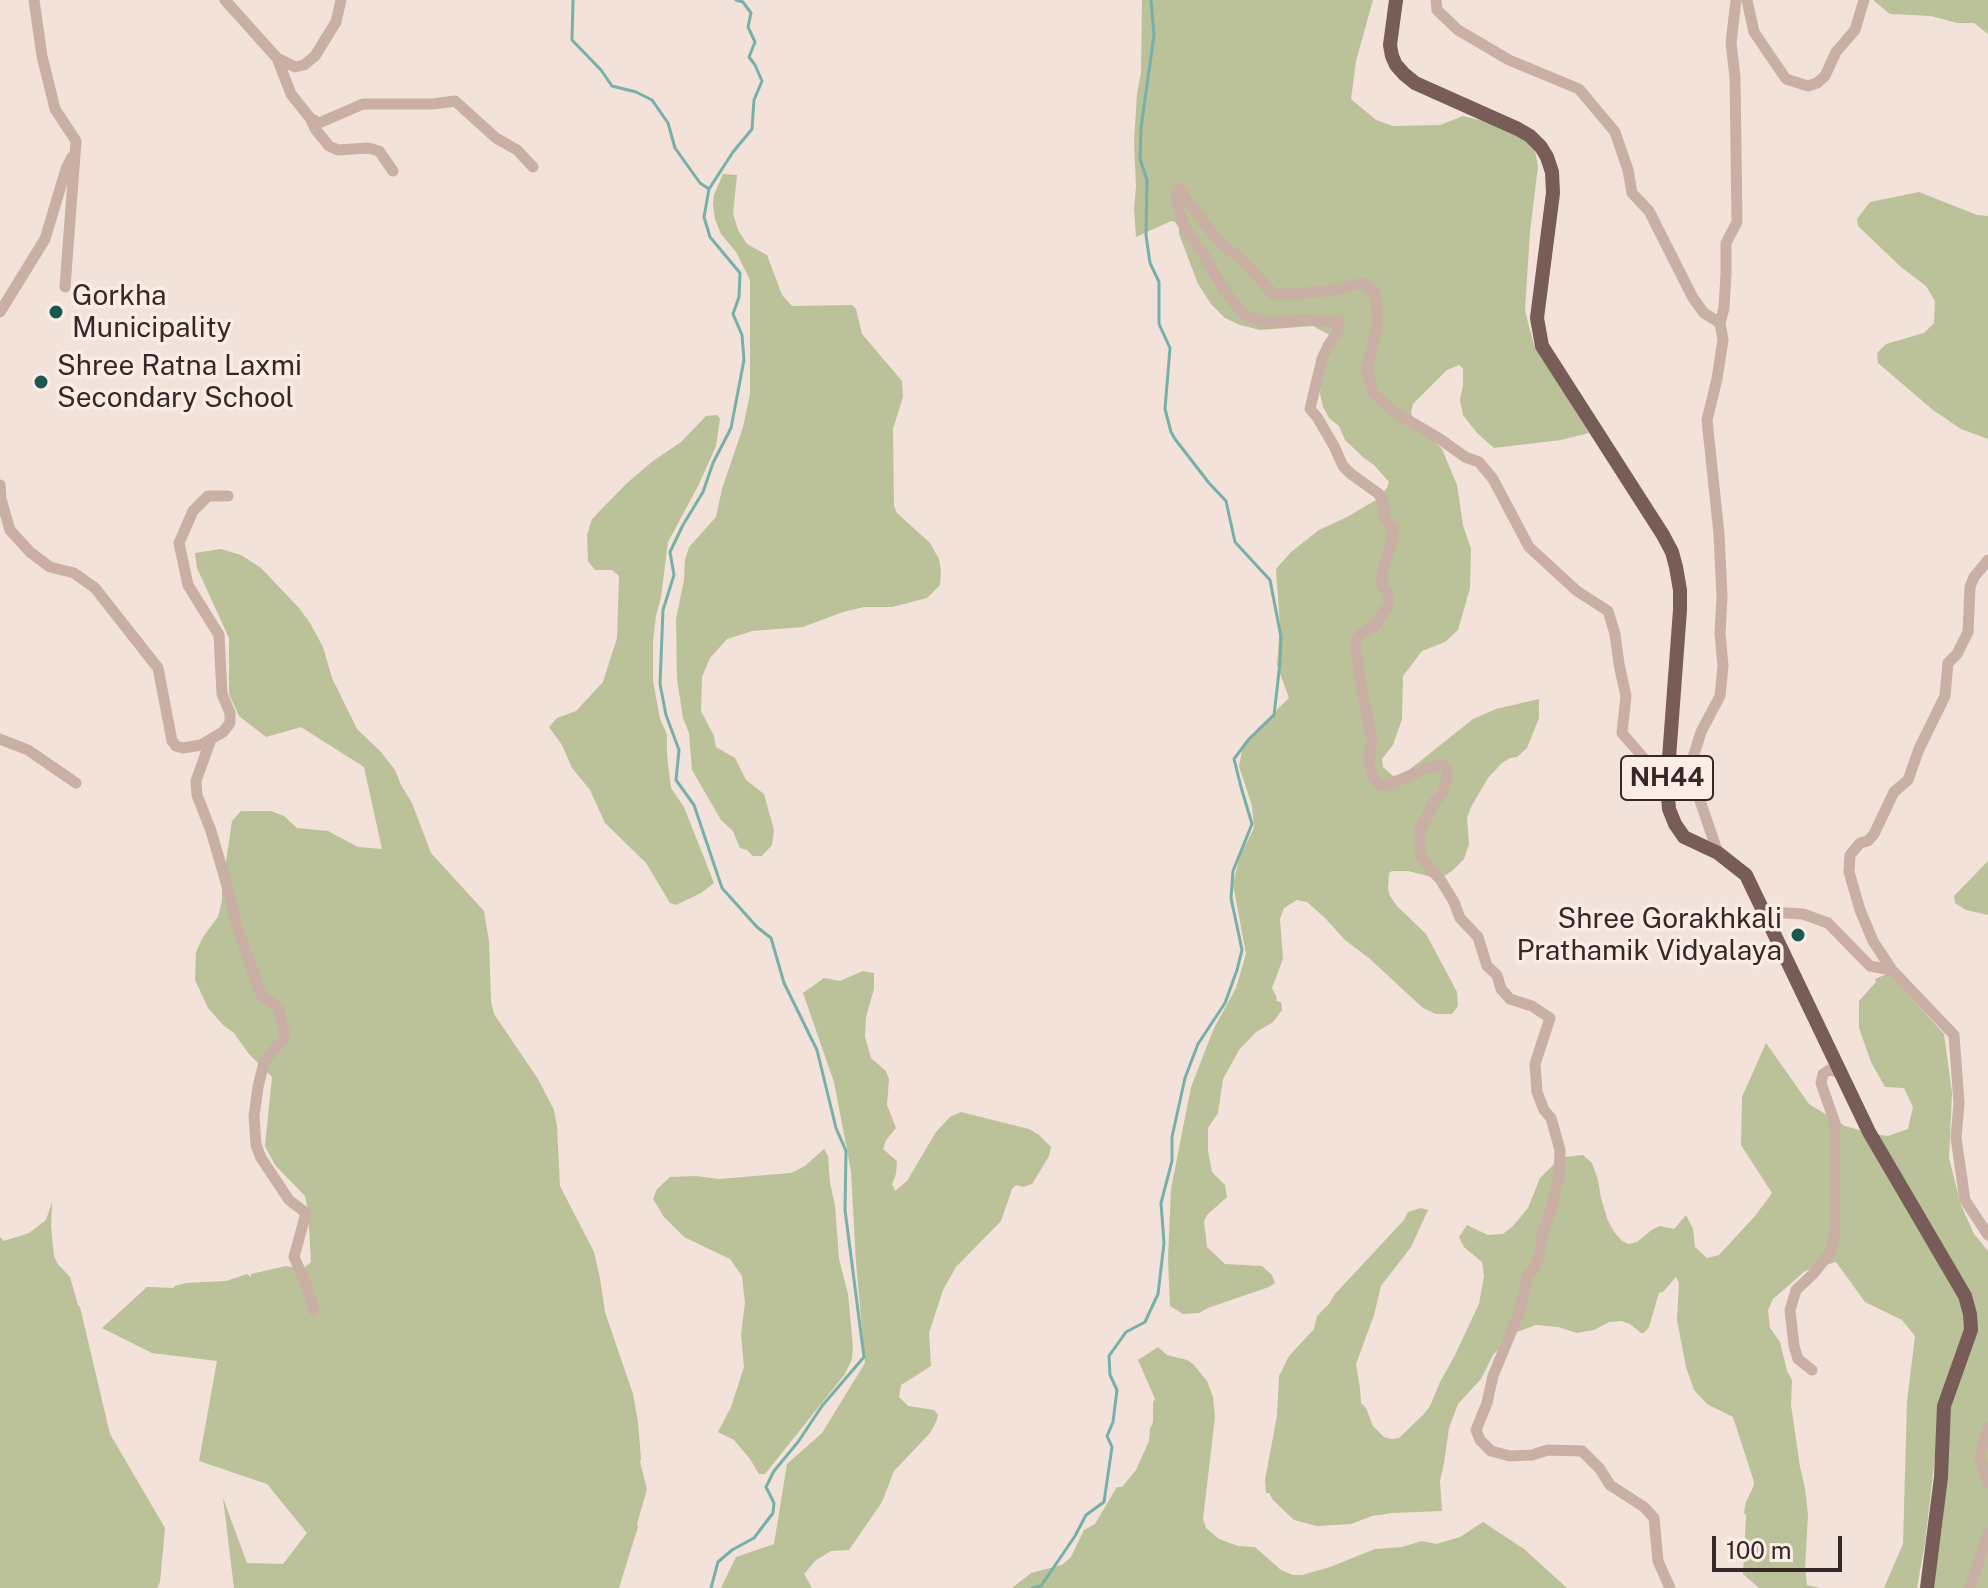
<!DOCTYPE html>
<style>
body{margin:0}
#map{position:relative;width:1988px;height:1588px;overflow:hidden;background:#f2e2d9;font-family:"Public Sans",sans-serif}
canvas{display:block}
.scale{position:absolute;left:1712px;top:1536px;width:130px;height:36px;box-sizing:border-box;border:4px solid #362826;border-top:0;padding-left:10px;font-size:24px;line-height:28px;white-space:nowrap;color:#362826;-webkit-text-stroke:6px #faede5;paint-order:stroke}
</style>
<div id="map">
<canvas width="1988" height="1588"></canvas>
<div class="scale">100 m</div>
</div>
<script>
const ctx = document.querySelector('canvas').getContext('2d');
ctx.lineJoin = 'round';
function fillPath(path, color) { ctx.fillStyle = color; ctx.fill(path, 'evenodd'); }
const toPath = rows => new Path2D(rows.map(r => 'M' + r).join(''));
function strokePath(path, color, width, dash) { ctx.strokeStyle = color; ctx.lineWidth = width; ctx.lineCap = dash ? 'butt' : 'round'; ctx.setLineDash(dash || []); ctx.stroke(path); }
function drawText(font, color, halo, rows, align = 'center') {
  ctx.font = font + ' "Public Sans",sans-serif'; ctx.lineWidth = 7; ctx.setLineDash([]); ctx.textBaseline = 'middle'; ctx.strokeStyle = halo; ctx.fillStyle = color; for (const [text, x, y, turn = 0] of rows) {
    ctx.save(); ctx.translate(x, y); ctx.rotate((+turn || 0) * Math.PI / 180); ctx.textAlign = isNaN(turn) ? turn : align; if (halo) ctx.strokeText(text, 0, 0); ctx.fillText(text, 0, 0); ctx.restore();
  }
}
const green = toPath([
 [1142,0,1373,0,1356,61,1351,99,1376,120,1393,126,1440,125,1463,116,1517,129,1534,145,1538,166,1530,232,1525,311,1534,345,1589,433,1561,440,1494,448,1477,433,1463,415,1460,400,1463,385,1463,369,1459,365,1447,370,1413,404,1411,412,1413,420,1442,449,1457,485,1463,525,1471,549,1470,588,1458,630,1445,642,1422,651,1403,676,1402,719,1393,745,1382,759,1383,767,1393,776,1404,774,1473,719,1496,709,1539,699,1539,718,1527,748,1517,757,1510,758,1502,763,1488,778,1471,807,1467,818,1469,844,1464,859,1452,871,1440,879,1408,871,1392,871,1389,873,1388,889,1390,896,1397,906,1426,934,1457,992,1458,1006,1452,1014,1436,1014,1423,1008,1370,959,1345,940,1325,918,1307,902,1297,900,1284,908,1280,919,1283,959,1272,988,1277,998,1276,1001,1281,1002,1282,1010,1273,1022,1256,1032,1239,1050,1223,1079,1218,1113,1208,1128,1208,1151,1212,1172,1225,1185,1227,1197,1207,1215,1204,1221,1207,1247,1225,1264,1262,1266,1272,1275,1275,1283,1269,1287,1208,1308,1199,1313,1183,1314,1170,1306,1168,1258,1171,1189,1191,1087,1214,1028,1236,988,1246,954,1233,884,1240,856,1254,828,1252,806,1239,766,1242,751,1258,728,1289,698,1277,665,1280,626,1276,569,1291,552,1319,530,1347,517,1376,500,1387,488,1389,482,1374,465,1364,458,1345,440,1339,426,1329,418,1323,407,1320,394,1321,375,1331,336,1313,326,1260,330,1240,325,1225,318,1211,304,1198,284,1179,234,1179,228,1175,222,1171,221,1136,237,1134,209,1136,186,1134,142,1137,94,1141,72],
 [1873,0,1988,0,1988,34,1974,23,1957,23,1931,16,1890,14],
 [723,174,737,175,733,214,738,230,747,244,767,255,782,295,792,306,852,305,856,309,862,334,902,381,903,397,893,429,894,506,897,513,930,543,939,559,941,572,940,585,927,598,892,607,864,607,843,612,803,627,752,631,727,639,710,658,702,677,701,711,714,736,716,747,735,758,746,780,764,794,774,830,772,845,762,856,753,856,747,850,740,848,733,831,721,820,692,770,689,733,683,718,677,679,676,619,684,580,685,560,689,547,716,517,722,489,743,427,750,394,750,280,736,252,721,234,715,219,713,205,714,195],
 [1919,192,1977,215,1988,216,1988,439,1961,429,1933,410,1878,363,1877,353,1886,344,1924,333,1934,323,1935,301,1926,286,1901,267,1858,226,1857,219,1870,202],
 [717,415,720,419,716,446,699,484,668,542,661,597,656,616,653,641,653,681,660,719,667,734,667,756,671,788,684,807,714,883,701,893,676,905,670,903,646,863,605,823,590,790,572,768,562,745,549,727,557,718,576,711,603,682,617,638,619,576,612,570,595,570,588,561,587,535,592,519,627,483,653,461,681,442,706,416],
 [221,549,241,555,261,568,299,608,310,623,323,647,332,678,357,729,381,752,395,770,401,785,412,803,431,853,484,911,489,941,491,1001,494,1014,538,1079,554,1110,557,1126,560,1186,594,1252,600,1278,605,1312,633,1394,638,1422,641,1459,640,1462,647,1489,637,1524,638,1527,619,1588,234,1588,223,1498,247,1563,283,1564,307,1533,267,1484,199,1461,217,1361,152,1353,102,1328,147,1287,173,1288,175,1286,186,1283,226,1281,247,1274,251,1277,251,1274,286,1266,299,1269,305,1267,311,1262,308,1210,305,1196,275,1165,265,1146,272,1077,249,1054,233,1032,224,1026,208,1008,195,980,196,952,203,937,218,917,222,901,222,889,232,821,241,811,271,811,284,816,297,828,328,831,358,847,382,849,364,767,301,727,266,737,239,716,229,694,229,638,197,568,195,553],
 [1988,861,1988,915,1966,910,1955,903,1954,896],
 [863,971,874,973,874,989,866,1017,865,1037,871,1058,886,1071,889,1079,887,1105,896,1128,886,1140,883,1149,897,1161,896,1174,892,1184,895,1191,907,1181,936,1132,950,1117,961,1112,1029,1129,1039,1135,1051,1147,1049,1156,1032,1184,1023,1187,1016,1185,1012,1189,1001,1221,956,1267,943,1290,929,1333,931,1366,901,1385,899,1397,908,1406,934,1410,938,1415,936,1422,930,1433,894,1471,882,1502,849,1550,831,1551,816,1560,804,1574,812,1588,721,1588,736,1557,774,1544,787,1464,822,1433,865,1363,856,1262,851,1171,834,1082,803,993,824,978,840,981],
 [1889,973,1944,1034,1952,1093,1949,1158,1961,1205,1974,1234,1988,1251,1988,1588,1933,1588,1949,1394,1965,1365,1952,1372,1935,1457,1925,1543,1917,1588,1884,1588,1903,1544,1907,1402,1915,1336,1902,1320,1865,1302,1836,1262,1805,1271,1773,1299,1768,1310,1770,1328,1780,1342,1787,1371,1792,1380,1791,1405,1800,1467,1805,1488,1808,1515,1805,1569,1807,1585,1820,1588,1759,1588,1743,1574,1746,1515,1744,1513,1746,1502,1754,1485,1754,1482,1733,1417,1707,1404,1694,1390,1686,1367,1677,1320,1679,1283,1676,1277,1663,1292,1659,1293,1649,1327,1644,1333,1641,1333,1630,1324,1621,1321,1609,1322,1594,1330,1577,1333,1558,1327,1536,1325,1514,1333,1493,1355,1481,1379,1458,1404,1449,1428,1444,1463,1440,1481,1442,1511,1392,1513,1372,1516,1351,1524,1317,1526,1294,1520,1273,1500,1269,1493,1266,1493,1265,1480,1277,1416,1279,1376,1289,1356,1314,1329,1317,1316,1329,1304,1335,1294,1404,1220,1408,1212,1421,1208,1428,1210,1411,1247,1381,1286,1374,1315,1356,1364,1360,1388,1361,1403,1366,1408,1373,1426,1384,1437,1391,1439,1399,1438,1423,1415,1430,1406,1440,1382,1454,1357,1479,1304,1484,1276,1482,1262,1464,1247,1459,1237,1467,1225,1488,1235,1503,1234,1513,1226,1528,1208,1540,1178,1556,1162,1565,1157,1583,1155,1592,1163,1598,1180,1601,1198,1608,1221,1615,1233,1622,1241,1629,1244,1637,1242,1653,1229,1660,1226,1674,1229,1686,1215,1693,1229,1695,1247,1707,1258,1719,1255,1755,1216,1772,1193,1741,1145,1742,1097,1766,1043,1809,1104,1845,1126,1873,1134,1888,1136,1908,1129,1913,1107,1904,1088,1885,1087,1871,1062,1859,1028,1859,1001,1876,982,1875,979],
 [824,1149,828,1156,830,1183,835,1205,839,1259,848,1294,853,1347,852,1359,845,1374,765,1474,759,1474,750,1459,734,1440,718,1432,731,1407,744,1367,741,1334,745,1303,742,1276,730,1259,684,1237,664,1217,653,1199,657,1189,670,1177,696,1176,719,1179,791,1173,805,1166],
 [52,1202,51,1227,54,1256,57,1263,70,1277,78,1305,80,1307,110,1434,165,1528,160,1582,157,1588,0,1588,0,1237,4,1241,29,1233,46,1220],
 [1158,1347,1167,1355,1187,1360,1193,1364,1207,1381,1213,1397,1215,1417,1203,1519,1206,1528,1219,1539,1238,1546,1255,1547,1281,1570,1293,1575,1302,1575,1330,1567,1375,1549,1402,1547,1422,1541,1436,1544,1460,1537,1483,1522,1524,1549,1567,1588,1012,1588,1031,1573,1062,1565,1071,1557,1084,1530,1095,1524,1117,1487,1122,1487,1136,1470,1149,1441,1150,1429,1153,1422,1153,1402,1155,1399,1138,1360]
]);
const stream = toPath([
 [573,0,572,40,601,70,612,86,636,92,652,100,668,123,675,148,700,183,709,189],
 [711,1588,718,1562,732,1550,754,1538,773,1513,774,1503,766,1487,774,1471,798,1442,822,1406,864,1357,845,1210,846,1151,836,1128,817,1050,784,983,771,938,757,927,722,888,694,805,676,780,679,750,666,715,660,684,663,610,674,575,670,552,683,525,703,492,713,463,731,428,744,360,742,335,733,314,739,297,740,273,710,237,704,217,709,189,733,152,752,129,754,100,762,81,755,65,749,57,755,42,748,27,751,13,743,2,736,0],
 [1032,1588,1041,1586,1075,1536,1086,1515,1104,1502,1112,1447,1107,1436,1113,1422,1117,1390,1110,1375,1109,1356,1126,1332,1145,1322,1158,1294,1164,1243,1161,1203,1172,1161,1172,1137,1185,1078,1198,1044,1225,1003,1237,970,1242,950,1231,898,1233,871,1252,824,1241,787,1234,759,1249,739,1274,715,1280,663,1281,637,1270,580,1235,542,1226,501,1209,483,1175,439,1171,432,1165,409,1170,348,1159,324,1159,282,1150,263,1146,235,1147,180,1140,159,1141,128,1154,35,1151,0]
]);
const minor = toPath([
 [34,0,42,56,55,109,76,141,65,287],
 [225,0,277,58,295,67,304,65,315,56,336,22,341,0],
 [1436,0,1437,10,1458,30,1509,60,1579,89,1615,132,1628,170,1632,193,1649,211,1693,298,1704,313,1720,323,1723,340,1717,379,1707,420,1719,534,1722,597,1720,633,1723,666,1720,696,1701,732,1692,761,1697,792,1718,853],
 [1747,0,1754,32,1786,79,1808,86,1817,83,1825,76,1836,52,1855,30,1864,0],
 [277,58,291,94,310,118,316,130,329,146,338,150,368,148,379,151,393,171],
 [310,118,319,123,363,104,433,104,455,101,496,138,517,150,533,167],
 [0,312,45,239,66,169,72,157],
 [1720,323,1724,308,1726,274,1726,243,1737,222,1735,77,1731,43,1736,0],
 [0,485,1,499,10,530,30,552,50,567,74,573,95,588,158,668,172,741,176,746,183,748,201,745,223,732,230,723,230,713,222,694,219,635,188,585,179,543,193,511,208,496,228,496],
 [0,739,28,750,76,783],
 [211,739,196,781,197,795,211,831,230,896,237,927,262,997,278,1006,285,1037,264,1062,258,1087,254,1116,256,1145,261,1158,289,1200,306,1213,294,1257,307,1286,314,1310],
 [1667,785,1622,733,1626,696,1619,664,1615,634,1608,611,1577,591,1529,547,1493,479,1479,462,1465,457,1440,439,1393,411,1373,393,1367,369,1378,322,1375,292,1363,283,1335,290,1297,294,1273,294,1243,260,1221,244,1186,199,1181,189,1176,190,1177,205,1185,228,1207,260,1225,292,1245,316,1267,323,1306,320,1339,322,1338,331,1328,346,1322,359,1310,409,1317,417,1334,446,1343,466,1351,474,1379,494,1384,505,1384,517,1394,532,1382,574,1382,585,1389,595,1389,603,1374,627,1360,634,1355,644,1363,698,1372,737,1369,763,1372,775,1378,784,1386,786,1424,769,1442,765,1447,769,1447,777,1443,793,1434,802,1420,830,1421,855,1431,870,1440,879,1454,902,1460,918,1478,937,1487,966,1497,975,1501,989,1510,999,1532,1006,1550,1018,1535,1064,1537,1092,1544,1110,1551,1118,1560,1150,1559,1178,1551,1210,1543,1232,1539,1256,1534,1268,1527,1277,1519,1313,1493,1376,1487,1403,1476,1430,1480,1440,1491,1451,1510,1456,1532,1455,1548,1450,1582,1451,1600,1469,1610,1485,1644,1507,1654,1518,1658,1561,1670,1588],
 [1766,916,1769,912,1803,914,1828,923,1870,966,1892,970,1954,1035,1959,1103,1956,1138,1965,1200,1988,1235],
 [1892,970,1873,941,1860,910,1849,872,1850,855,1860,843,1868,841,1874,834,1894,792,1908,780,1919,749,1945,696,1948,663,1957,654,1968,632,1970,587,1974,577,1988,560],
 [1812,1370,1798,1359,1794,1346,1790,1310,1796,1290,1813,1274,1830,1253,1835,1237,1835,1123,1821,1083,1823,1074,1829,1070,1840,1072],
 [1988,1428,1980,1457,1988,1483],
 [1970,1588,1988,1533]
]);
const major = toPath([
 [1396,0,1390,45,1392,56,1396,65,1404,74,1415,83,1518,129,1530,136,1541,147,1547,157,1552,172,1553,193,1537,318,1542,346,1663,535,1672,552,1676,567,1680,590,1680,610,1667,785,1669,809,1675,824,1684,837,1718,853,1746,875,1869,1132,1965,1296,1970,1314,1971,1330,1944,1406,1941,1477,1927,1588]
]);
const markers = [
 [56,312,8,"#1b5851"],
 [41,382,8,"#1b5851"],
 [1798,935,8,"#1b5851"]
];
const shields = [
 [1667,778,92]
];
const shieldNames = [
 ["NH44",1667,778]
];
const poiNames = [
 ["Gorkha",72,296],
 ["Municipality",72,328],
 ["Shree Ratna Laxmi",57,366],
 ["Secondary School",57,398],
 ["Shree Gorakhkali",1782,919,"right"],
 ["Prathamik Vidyalaya",1782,951,"right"]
];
fillPath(green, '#bbc198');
strokePath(stream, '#77b0a8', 3);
strokePath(minor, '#caafa4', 11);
strokePath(major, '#785c57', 14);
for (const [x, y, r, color] of markers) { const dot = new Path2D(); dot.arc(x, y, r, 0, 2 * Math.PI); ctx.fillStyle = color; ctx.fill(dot); strokePath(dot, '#faede5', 3); }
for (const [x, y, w] of shields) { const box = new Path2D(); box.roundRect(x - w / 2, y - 22, w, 44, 6); ctx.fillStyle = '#faede5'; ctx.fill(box); strokePath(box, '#362826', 2); }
drawText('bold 26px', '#362826', null, shieldNames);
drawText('28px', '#362826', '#faede5', poiNames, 'left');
</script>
